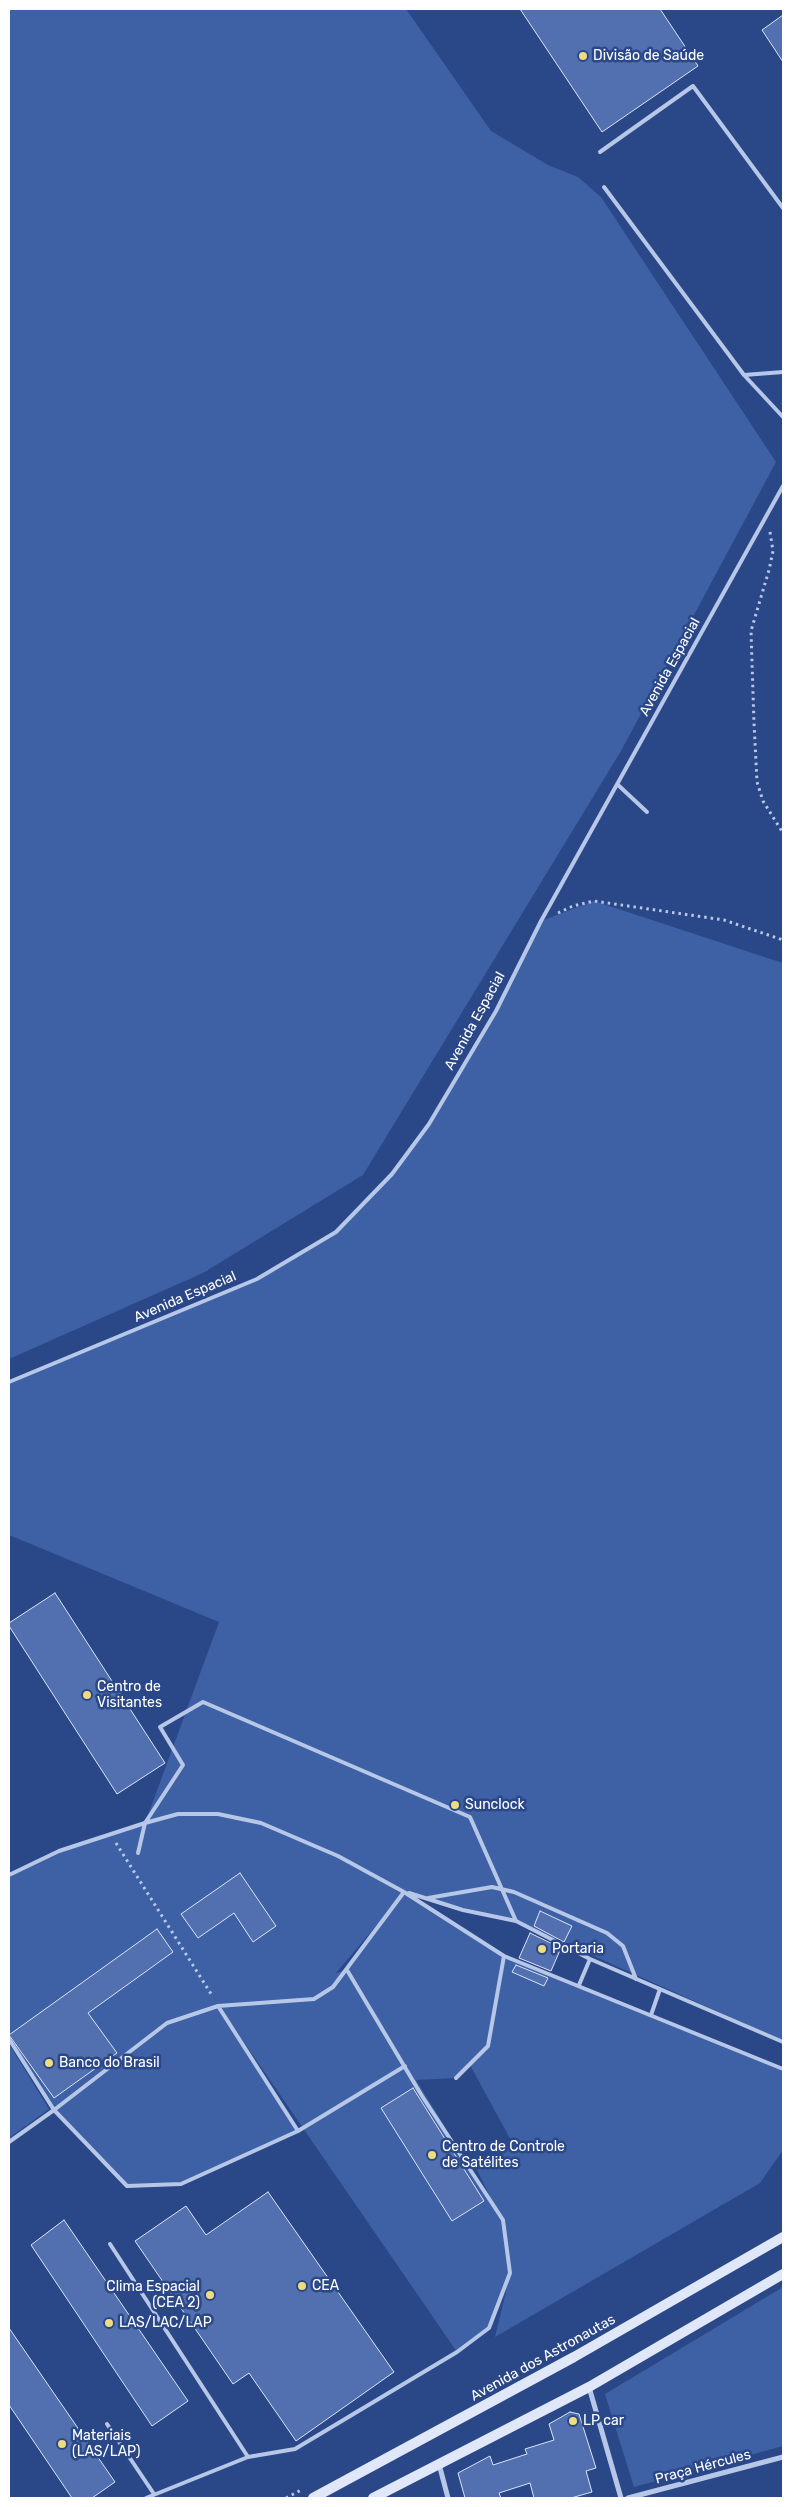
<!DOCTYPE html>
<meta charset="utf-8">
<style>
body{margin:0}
#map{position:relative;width:792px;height:2507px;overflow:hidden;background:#2a4788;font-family:Rubik,sans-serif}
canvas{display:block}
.frame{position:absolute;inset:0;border:10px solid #fff;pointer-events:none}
</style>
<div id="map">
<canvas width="792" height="2507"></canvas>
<div class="frame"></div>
</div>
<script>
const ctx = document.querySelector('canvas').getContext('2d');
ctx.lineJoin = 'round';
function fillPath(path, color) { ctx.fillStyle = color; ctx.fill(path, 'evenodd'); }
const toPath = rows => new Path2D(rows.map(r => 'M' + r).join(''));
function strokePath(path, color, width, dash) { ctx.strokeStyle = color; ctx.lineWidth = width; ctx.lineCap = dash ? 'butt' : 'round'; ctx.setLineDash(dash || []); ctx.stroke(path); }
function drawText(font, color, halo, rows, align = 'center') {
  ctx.font = font + ' Rubik,sans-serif'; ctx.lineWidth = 5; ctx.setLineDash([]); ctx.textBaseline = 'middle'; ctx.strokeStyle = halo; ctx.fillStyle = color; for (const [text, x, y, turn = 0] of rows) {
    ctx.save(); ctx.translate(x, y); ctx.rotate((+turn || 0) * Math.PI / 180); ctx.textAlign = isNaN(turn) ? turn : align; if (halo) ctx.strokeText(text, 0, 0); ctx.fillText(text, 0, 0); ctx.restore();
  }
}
const green = toPath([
 [9,9,406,9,491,131,548,165,578,177,601,197,776,462,621,751,363,1175,203,1273,9,1359],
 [594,901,783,963,783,2041,516,1921,407,1893,504,1956,781,2070,783,2074,783,2150,760,2183,495,2337,509,2279,489,2328,457,2352,230,2022,298,2131,181,2184,127,2186,54,2110,9,2039,9,1875,59,1851,145,1823,219,1622,9,1535,9,1382,257,1279,336,1232,392,1174,429,1124,496,1011,541,921],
 [398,1900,347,1970,336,1973],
 [470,2065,514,2146,477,2170,497,2211,416,2080,456,2078],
 [9,2044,49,2109,9,2138],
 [783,2287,783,2446,634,2487,605,2394]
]);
const building = toPath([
 [520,9,660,9,698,66,602,132,520,9],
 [783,15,783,62,762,30,783,15],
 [55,1593,165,1763,117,1794,9,1626,9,1623,55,1593],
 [240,1873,276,1926,253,1942,234,1913,198,1938,181,1914,240,1873],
 [540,1911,572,1926,564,1942,534,1926,540,1911],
 [157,1929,173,1952,88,2013,117,2053,54,2098,9,2035,157,1929],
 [530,1933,561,1948,551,1971,519,1958,530,1933],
 [516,1965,548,1978,544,1986,512,1972,516,1965],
 [413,2088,484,2201,452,2221,381,2108,413,2088],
 [268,2192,394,2372,296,2441,249,2373,233,2384,135,2241,186,2206,206,2235,268,2192],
 [64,2220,188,2401,152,2426,31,2245,64,2220],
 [9,2328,115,2482,92,2498,72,2498,9,2405,9,2328],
 [570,2412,579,2414,596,2468,586,2471,592,2492,571,2498,534,2498,530,2483,499,2493,501,2498,465,2498,458,2473,490,2456,493,2465,527,2454,525,2449,554,2440,549,2424,570,2412]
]);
const path = toPath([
 [770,532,773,551,769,570,751,631,754,723,757,782,763,801,783,833],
 [558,913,573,906,594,901,724,920,783,940],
 [116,1843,213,1997],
 [286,2498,303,2489]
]);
const lane = toPath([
 [600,152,693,86,783,208],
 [604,187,744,375,783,417],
 [744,375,783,372],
 [617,784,647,812],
 [9,1382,257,1279,336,1232,392,1174,429,1124,496,1011,541,921,783,486],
 [138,1853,145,1823,183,1765,160,1727,203,1702,470,1817,516,1921],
 [9,1875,59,1851,145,1823,178,1814,218,1814,261,1823,338,1856,404,1892,504,1956,783,2069],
 [409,1893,463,1910,516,1921,590,1959,783,2042],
 [428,1898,492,1887,514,1892,607,1933,623,1946,636,1979],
 [579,1985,590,1959],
 [218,2006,298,2131],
 [651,2015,660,1989],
 [9,2039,54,2110,127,2186,181,2184,298,2131,405,2066],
 [456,2078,488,2046,504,1956],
 [9,2142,54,2110,167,2023,218,2006,314,1999,333,1987,404,1892],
 [110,2244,248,2457],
 [107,2424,154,2494],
 [146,2498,248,2457,295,2449,457,2352,489,2328,510,2273,503,2220,422,2096,347,1970]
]);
const street = toPath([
 [589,2387,621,2498],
 [439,2464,448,2498],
 [628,2498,783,2457]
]);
const secondary = toPath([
 [313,2498,574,2357,783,2237],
 [373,2498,589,2387,783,2274]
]);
const markers = [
 [583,56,5,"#efdc7e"],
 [87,1695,5,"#efdc7e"],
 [455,1805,5,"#efdc7e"],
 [542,1949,5,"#efdc7e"],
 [49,2063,5,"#efdc7e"],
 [432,2155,5,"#efdc7e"],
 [302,2286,5,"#efdc7e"],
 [210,2295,5,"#efdc7e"],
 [109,2323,5,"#efdc7e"],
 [573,2421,5,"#efdc7e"],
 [62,2444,5,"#efdc7e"]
];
const poiNames = [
 ["Divisão de Saúde",593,56],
 ["Centro de",97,1687],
 ["Visitantes",97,1703],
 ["Sunclock",465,1805],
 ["Portaria",552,1949],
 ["Banco do Brasil",59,2063],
 ["Centro de Controle",442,2147],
 ["de Satélites",442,2163],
 ["CEA",312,2286],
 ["Clima Espacial",200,2287,"right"],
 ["(CEA 2)",200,2303,"right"],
 ["LAS/LAC/LAP",119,2323],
 ["LP car",583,2421],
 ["Materiais",72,2436],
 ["(LAS/LAP)",72,2452]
];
const streetNames = [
 ["Avenida Espacial",670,667,-61],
 ["Avenida Espacial",475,1021,-61],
 ["Avenida Espacial",185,1297,-23],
 ["Avenida dos Astronautas",543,2358,-29],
 ["Praça Hércules",703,2467,-15]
];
fillPath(green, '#3e60a4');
fillPath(building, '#5270af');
strokePath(building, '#dae4f7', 1);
strokePath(path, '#b6c7e8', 3, [2.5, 4]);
strokePath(lane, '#b6c7e8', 4);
strokePath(street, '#b6c7e8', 5);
strokePath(secondary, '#e0e7f8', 10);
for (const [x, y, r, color] of markers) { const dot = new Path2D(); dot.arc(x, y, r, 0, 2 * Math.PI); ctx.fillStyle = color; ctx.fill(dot); strokePath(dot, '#2a4788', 2); }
drawText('14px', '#fff', '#2a4788', poiNames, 'left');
drawText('14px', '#fff', '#2a4788', streetNames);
</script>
